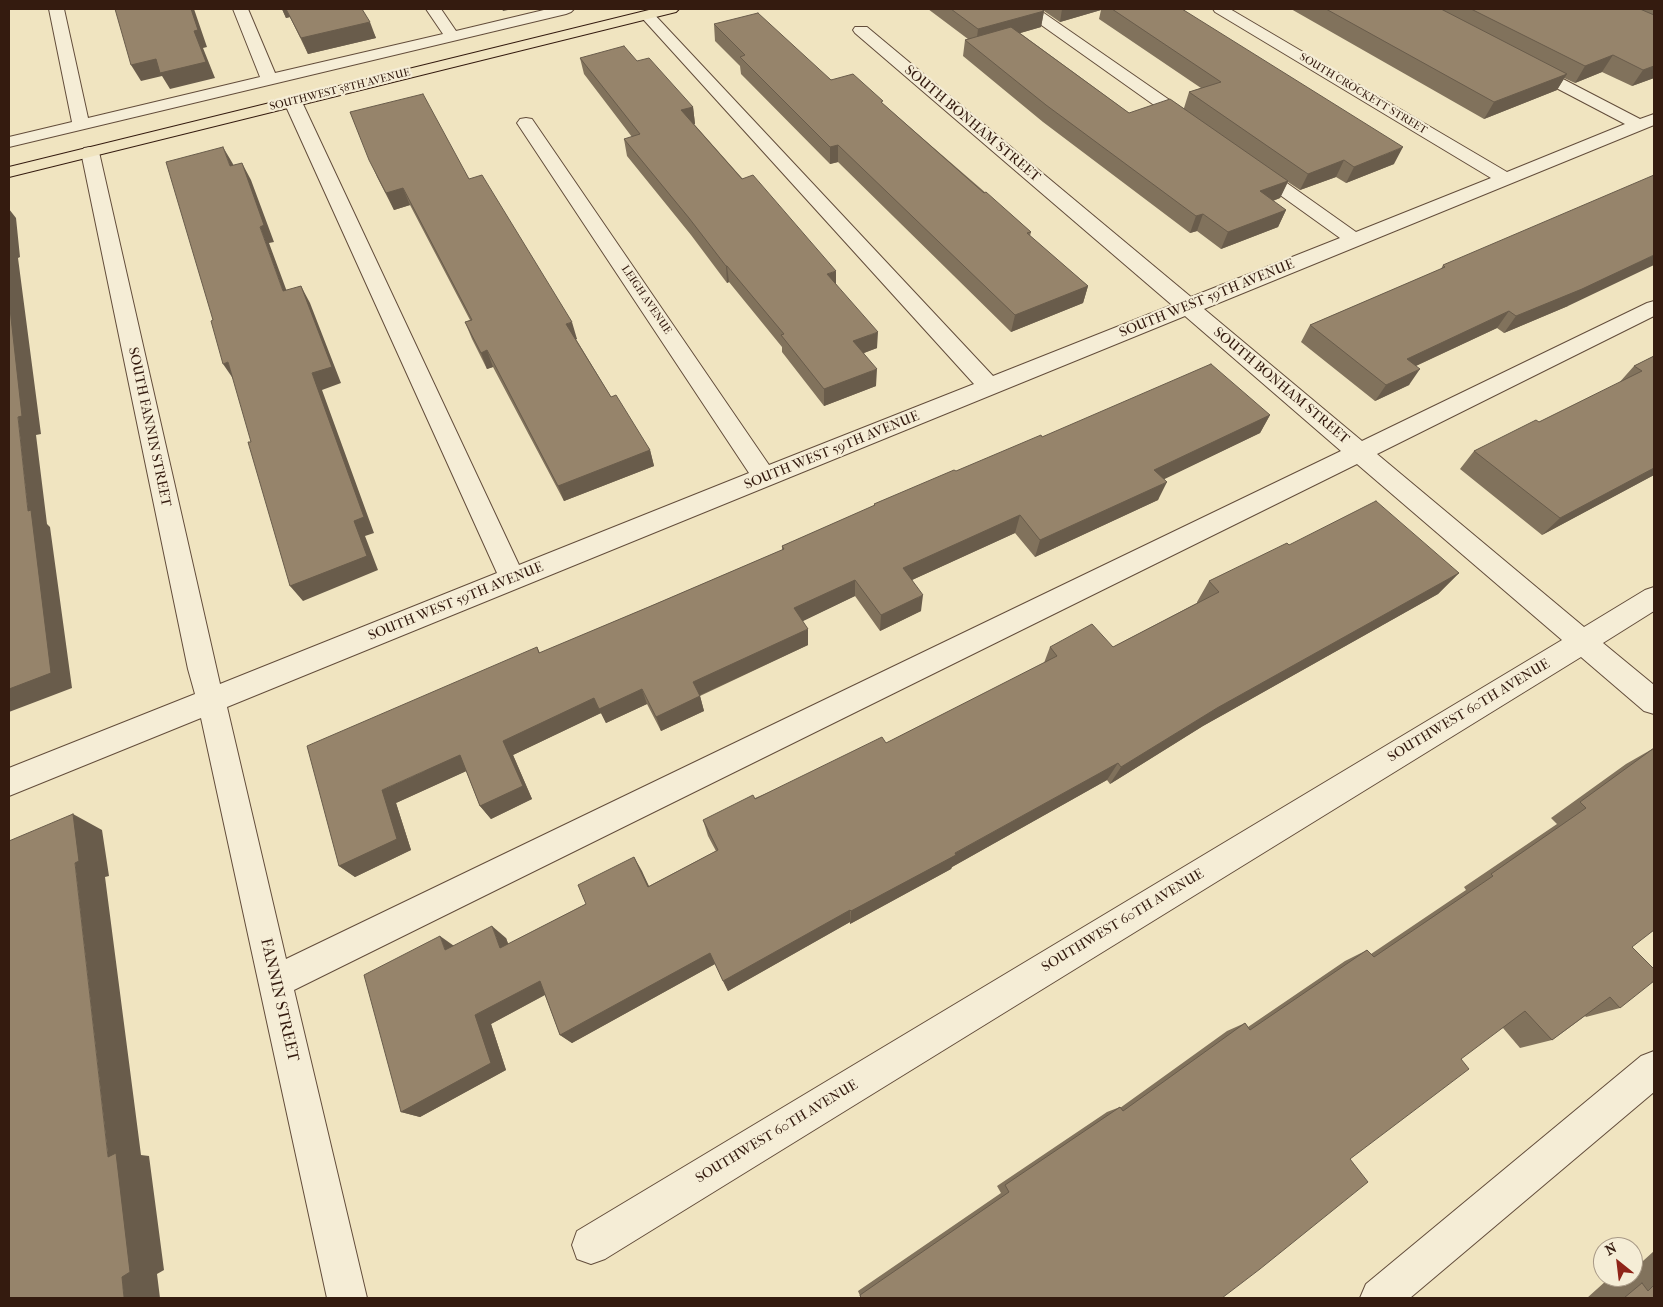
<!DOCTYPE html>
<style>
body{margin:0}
#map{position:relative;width:1663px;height:1307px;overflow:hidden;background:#f0e4c0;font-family:"IM FELL French Canon",serif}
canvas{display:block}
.frame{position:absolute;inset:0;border:10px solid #341b0f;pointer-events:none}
.north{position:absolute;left:1593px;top:1237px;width:50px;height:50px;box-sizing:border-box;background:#f5edd6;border:1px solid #a89986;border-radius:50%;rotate:331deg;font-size:14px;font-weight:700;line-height:20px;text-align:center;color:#341b0f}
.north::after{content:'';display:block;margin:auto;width:18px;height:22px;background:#8f2418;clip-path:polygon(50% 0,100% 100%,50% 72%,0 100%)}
</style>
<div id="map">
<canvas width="1663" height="1307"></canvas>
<div class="frame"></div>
<div class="north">N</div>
</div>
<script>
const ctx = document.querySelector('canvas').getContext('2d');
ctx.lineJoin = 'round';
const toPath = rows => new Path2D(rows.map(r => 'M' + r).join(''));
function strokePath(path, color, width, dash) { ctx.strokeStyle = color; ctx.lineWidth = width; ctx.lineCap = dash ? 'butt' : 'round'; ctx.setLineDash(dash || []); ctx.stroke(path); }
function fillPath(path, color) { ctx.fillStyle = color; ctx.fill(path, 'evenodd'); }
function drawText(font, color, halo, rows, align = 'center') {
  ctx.font = font + ' "IM FELL French Canon",serif'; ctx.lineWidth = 4.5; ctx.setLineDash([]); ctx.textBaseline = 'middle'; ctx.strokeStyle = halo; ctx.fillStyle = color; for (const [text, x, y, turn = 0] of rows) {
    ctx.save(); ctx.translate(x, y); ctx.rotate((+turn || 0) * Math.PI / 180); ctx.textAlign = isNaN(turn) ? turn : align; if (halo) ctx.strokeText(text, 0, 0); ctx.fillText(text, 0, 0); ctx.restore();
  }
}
const minor = toPath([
 [49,9,64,9,88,118,260,77,233,9,248,9,275,73,443,34,426,9,441,9,456,31,548,9,574,9,571,12,566,14,9,147,9,137,72,122,49,9],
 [1021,9,1038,9,1197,119,1200,123,1197,127,1191,128,1185,127,1023,12,1021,9],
 [1213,9,1230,9,1507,172,1625,124,1522,70,1520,67,1522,64,1534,64,1640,119,1654,114,1654,125,1204,309,1362,441,1647,303,1654,301,1654,316,1377,454,1584,627,1645,590,1654,587,1654,611,1603,643,1654,685,1654,714,1644,711,1581,657,605,1259,591,1264,577,1259,572,1245,577,1231,1562,640,1357,464,294,990,367,1298,327,1298,201,718,9,796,9,768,195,694,188,669,81,152,84,148,90,147,96,148,99,152,220,684,497,573,284,102,287,98,299,98,302,102,519,565,749,473,517,123,520,119,526,118,532,119,769,465,974,384,642,18,639,15,642,12,652,12,993,376,1172,305,855,33,853,30,855,27,867,27,1191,297,1340,238,1248,172,1245,168,1248,164,1254,163,1260,164,1356,232,1491,178,1215,12,1213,9],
 [1185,316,1341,451,286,959,227,707,1185,316],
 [1654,1051,1654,1092,1410,1298,1360,1298,1366,1284,1641,1056,1654,1051]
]);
const major = toPath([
 [653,9,679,9,676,12,9,177,9,167,653,9]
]);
const wall = toPath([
 [282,9,362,9,376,38,308,54,290,17,286,18],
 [928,9,1182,9,1394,164,1346,183,1336,177,1300,190,1288,182,1280,198,1273,201,1286,210,1278,227,1221,249,1197,231,1190,233,1043,122,963,56,965,40,968,39],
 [1101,10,1099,19,1201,88,1189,92,1184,108,1129,113,1020,33,1041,27,1044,11,1060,22],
 [1291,9,1654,9,1654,78,1632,86,1602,72,1575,83,1564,78,1557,90,1484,119],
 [714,24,883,104,1031,232,1030,236,1088,286,1083,303,1011,332,838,162,830,164,741,74,740,66,715,41],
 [580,58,637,61,693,107,695,124,694,124,836,284,877,348,864,353,876,386,824,406,782,352,782,347,729,282,727,283,691,235,627,156,624,139,632,137,584,74],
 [350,112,469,179,577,339,576,339,611,397,650,450,654,466,564,501,493,367,487,369,472,339,465,322,470,320,410,205,394,210,377,177],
 [1443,265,1568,306,1504,333,1497,328,1416,366,1409,385,1375,401,1301,342,1310,325,1441,269],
 [1654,356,1654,475,1542,535,1460,469,1474,451,1539,422,1618,384,1634,366],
 [1270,415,1260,433,1163,479,1158,500,1035,557,1015,533,912,580,921,611,880,631,855,596,802,621,808,645,700,696,704,711,661,731,647,704,606,723,601,713,513,755,532,799,491,819,480,806,466,771,396,803,411,850,355,877,339,866,537,647,540,653,651,606,782,550,782,546,874,506,874,504,1042,437],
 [1289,545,1459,573,1438,594,1203,726,1110,784,1107,780,952,867,951,869,850,924,850,922,728,991,715,964,572,1043,560,1035,545,995,491,1024,506,1070,420,1117,401,1112,454,946,506,938,508,944,586,904,634,857,649,886,716,851,708,836,703,820,886,743,1044,663,1050,647,1113,647,1197,603,1197,602,1209,581],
 [1654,748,1632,947,1620,1008,1586,1017,1585,1016,1552,1040,1520,1048,1503,1028,861,1298,858,1291,1001,1193,997,1186,1107,1112,1120,1107,1120,1108,1227,1031,1245,1023,1248,1027,1345,961,1367,950,1371,954,1466,890,1464,887,1557,824,1551,818,1626,764],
 [1654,1251,1654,1298,1587,1298,1607,1280,1621,1281,1626,1277,1633,1277,1633,1270]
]);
const shadedWall = toPath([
 [191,9,194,9,207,47,203,48,215,78,170,89,162,76,141,81,131,65,194,31],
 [282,9,286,9,290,17,286,18],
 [502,9,513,9,503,11],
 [1062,9,1101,9,1101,10,1060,22],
 [1044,11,1041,27,976,46,978,29],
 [370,22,376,38,308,54,301,38],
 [1613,55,1602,72,1575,83,1585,66],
 [1654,66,1654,78,1632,86,1643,70],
 [1567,74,1557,90,1484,119,1494,102],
 [693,107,695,124,684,127,681,110],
 [838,145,838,162,830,164,830,147],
 [223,147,233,164,240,183,230,166],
 [1403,147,1394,164,1346,183,1354,167],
 [1344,160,1336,177,1300,190,1308,174],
 [242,163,251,180,274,242,269,243,293,308,283,291,260,227],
 [1288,181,1280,198,1253,208,1260,191],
 [403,188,410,205,394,210,386,193],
 [9,209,16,218,20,257,18,258,41,434,36,435,47,524,50,527,72,688,9,712,9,689,28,511,18,417,9,300],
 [1286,210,1278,227,1221,249,1228,232],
 [1203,214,1197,231,1190,233,1196,216],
 [1654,255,1654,265,1568,306,1504,333,1516,316],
 [726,266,727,266,729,282,727,283],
 [836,271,836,288,827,274],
 [301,286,310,303,341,383,322,390,374,533,365,536,378,570,303,601,290,586,354,521,312,373],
 [1088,286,1083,303,1011,332,1015,315],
 [1509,311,1497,328,1396,375,1407,359],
 [572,322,577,339,571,341,566,324],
 [878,332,877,348,853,357,853,341],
 [487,350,493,367,487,369,481,353],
 [228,362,234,380,223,364],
 [877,369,876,386,824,406,824,389],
 [1420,369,1409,385,1375,401,1386,385],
 [1270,415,1260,433,1146,488,1154,470],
 [650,450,654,466,564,501,558,486],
 [1654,468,1654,475,1542,535,1560,518],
 [1167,482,1158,500,1035,557,1040,540],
 [1020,515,1015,533,901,585,903,568],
 [1459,573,1438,594,1203,726,1110,784,1121,767,1217,708],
 [855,580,855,596,795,625,794,608],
 [923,595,921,611,880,631,881,615],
 [808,629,808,645,696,697,693,682],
 [642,689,647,704,606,723,599,709],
 [700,696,704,711,661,731,656,717],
 [594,698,601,713,513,755,532,799,491,819,480,806,503,741],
 [460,755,471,769,396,803,411,850,355,877,339,866,382,790],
 [1118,763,1107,780,952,867,951,869,850,924,851,911],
 [73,814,102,830,109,876,105,877,141,1155,149,1156,164,1270,157,1274,160,1298,124,1298,75,863],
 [634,857,642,871,655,900,648,887],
 [850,910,850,922,728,991,723,981],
 [492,926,506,938,514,959,500,948],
 [440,936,457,948,445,950],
 [710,953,715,964,572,1043,560,1035],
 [540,981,552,991,491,1024,506,1070,420,1117,401,1112,475,1015]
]);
const building = toPath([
 [115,9,191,9,198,30,194,31,206,62,160,73,156,59,131,65,115,9],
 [286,9,362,9,370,22,301,38,286,9],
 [951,9,1041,9,1044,11,978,29,951,9],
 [1112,9,1182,9,1403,147,1354,167,1344,160,1308,174,1189,92,1221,82,1112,9],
 [1326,9,1441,9,1567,74,1494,102,1326,9],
 [1471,9,1640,9,1654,15,1654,66,1643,70,1613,55,1585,66,1471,9],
 [758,13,831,80,853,74,883,101,881,102,984,193,986,192,1031,232,1027,233,1088,286,1015,315,838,145,830,147,740,57,745,55,714,24,758,13],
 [1011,27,1129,113,1170,99,1288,181,1260,191,1286,210,1228,232,1203,214,1196,216,1046,105,965,40,1011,27],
 [624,46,637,61,649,58,693,107,681,110,742,179,753,175,836,271,827,274,878,332,853,341,877,369,824,389,781,335,784,334,727,266,726,266,689,218,624,139,640,134,580,58,624,46],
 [423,94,469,179,482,175,572,322,566,324,611,397,616,395,650,450,558,486,487,350,481,353,465,322,472,320,403,188,386,193,369,160,350,112,423,94],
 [223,147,230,166,242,163,264,225,260,227,283,291,301,286,332,367,312,373,364,517,354,521,367,556,290,586,248,442,251,442,228,362,223,364,211,321,213,320,166,162,223,147],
 [1654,175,1654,255,1582,289,1516,316,1509,311,1407,359,1420,369,1386,385,1310,325,1445,267,1443,265,1654,175],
 [9,300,22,416,18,417,28,511,31,510,51,673,9,689,9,300],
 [1654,356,1654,468,1560,518,1474,451,1536,420,1539,422,1642,371,1634,366,1654,356],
 [1211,364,1270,415,1154,470,1167,482,1040,540,1020,515,903,568,923,595,881,615,855,580,794,608,808,629,693,682,700,696,656,717,642,689,599,709,594,698,503,741,523,786,480,806,460,755,382,790,397,839,339,866,307,746,537,647,539,653,651,606,784,549,782,546,875,505,874,504,954,470,956,471,1041,435,1042,437,1211,364],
 [1376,501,1459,573,1217,708,1121,767,1118,763,955,853,956,855,851,911,850,910,723,981,710,953,560,1035,540,981,475,1015,491,1063,401,1112,364,975,440,936,445,950,492,926,500,948,586,904,578,885,634,857,648,887,718,850,703,820,753,795,755,799,882,737,886,743,1057,656,1050,647,1092,624,1113,647,1219,592,1209,581,1287,543,1289,545,1376,501],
 [1654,748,1654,930,1632,947,1654,969,1654,981,1620,1008,1610,997,1552,1040,1525,1011,1461,1059,1469,1069,1350,1159,1368,1182,1260,1269,1222,1298,861,1298,860,1295,1009,1192,1005,1185,1120,1107,1123,1111,1245,1023,1250,1030,1367,950,1374,957,1493,876,1491,874,1586,808,1580,802,1654,748],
 [73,814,79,861,75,863,108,1157,116,1153,130,1272,122,1277,124,1298,9,1298,9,841,73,814],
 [1642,1283,1648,1291,1654,1285,1654,1298,1624,1298,1642,1283]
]);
const farStreetnames = [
 ["SOUTHWEST 58TH AVENUE",340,90,-14],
 ["SOUTH CROCKETT STREET",1363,94,31],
 ["LEIGH AVENUE",646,300,56]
];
const streetNames = [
 ["SOUTH BONHAM STREET",972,124,40],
 ["SOUTH WEST 59TH AVENUE",1207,299,-22],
 ["SOUTH BONHAM STREET",1281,386,40],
 ["SOUTH FANNIN STREET",149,427,78],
 ["SOUTH WEST 59TH AVENUE",832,451,-22],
 ["SOUTH WEST 59TH AVENUE",456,602,-22],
 ["SOUTHWEST 60TH AVENUE",1469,711,-31],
 ["SOUTHWEST 60TH AVENUE",1123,921,-31],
 ["SOUTHWEST 60TH AVENUE",777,1132,-31]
];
const nearStreetnames = [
 ["FANNIN STREET",279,1000,77]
];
strokePath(minor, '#634d3b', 2);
strokePath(major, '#341b0f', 2);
fillPath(minor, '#f5edd6');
fillPath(major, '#f0e4c0');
fillPath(wall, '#81725c');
fillPath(shadedWall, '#695c4b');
fillPath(building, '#96846b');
strokePath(building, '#695c4b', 1);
drawText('11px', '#341b0f', '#f5edd6', farStreetnames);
drawText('14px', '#341b0f', '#f5edd6', streetNames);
drawText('16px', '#341b0f', '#f5edd6', nearStreetnames);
</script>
